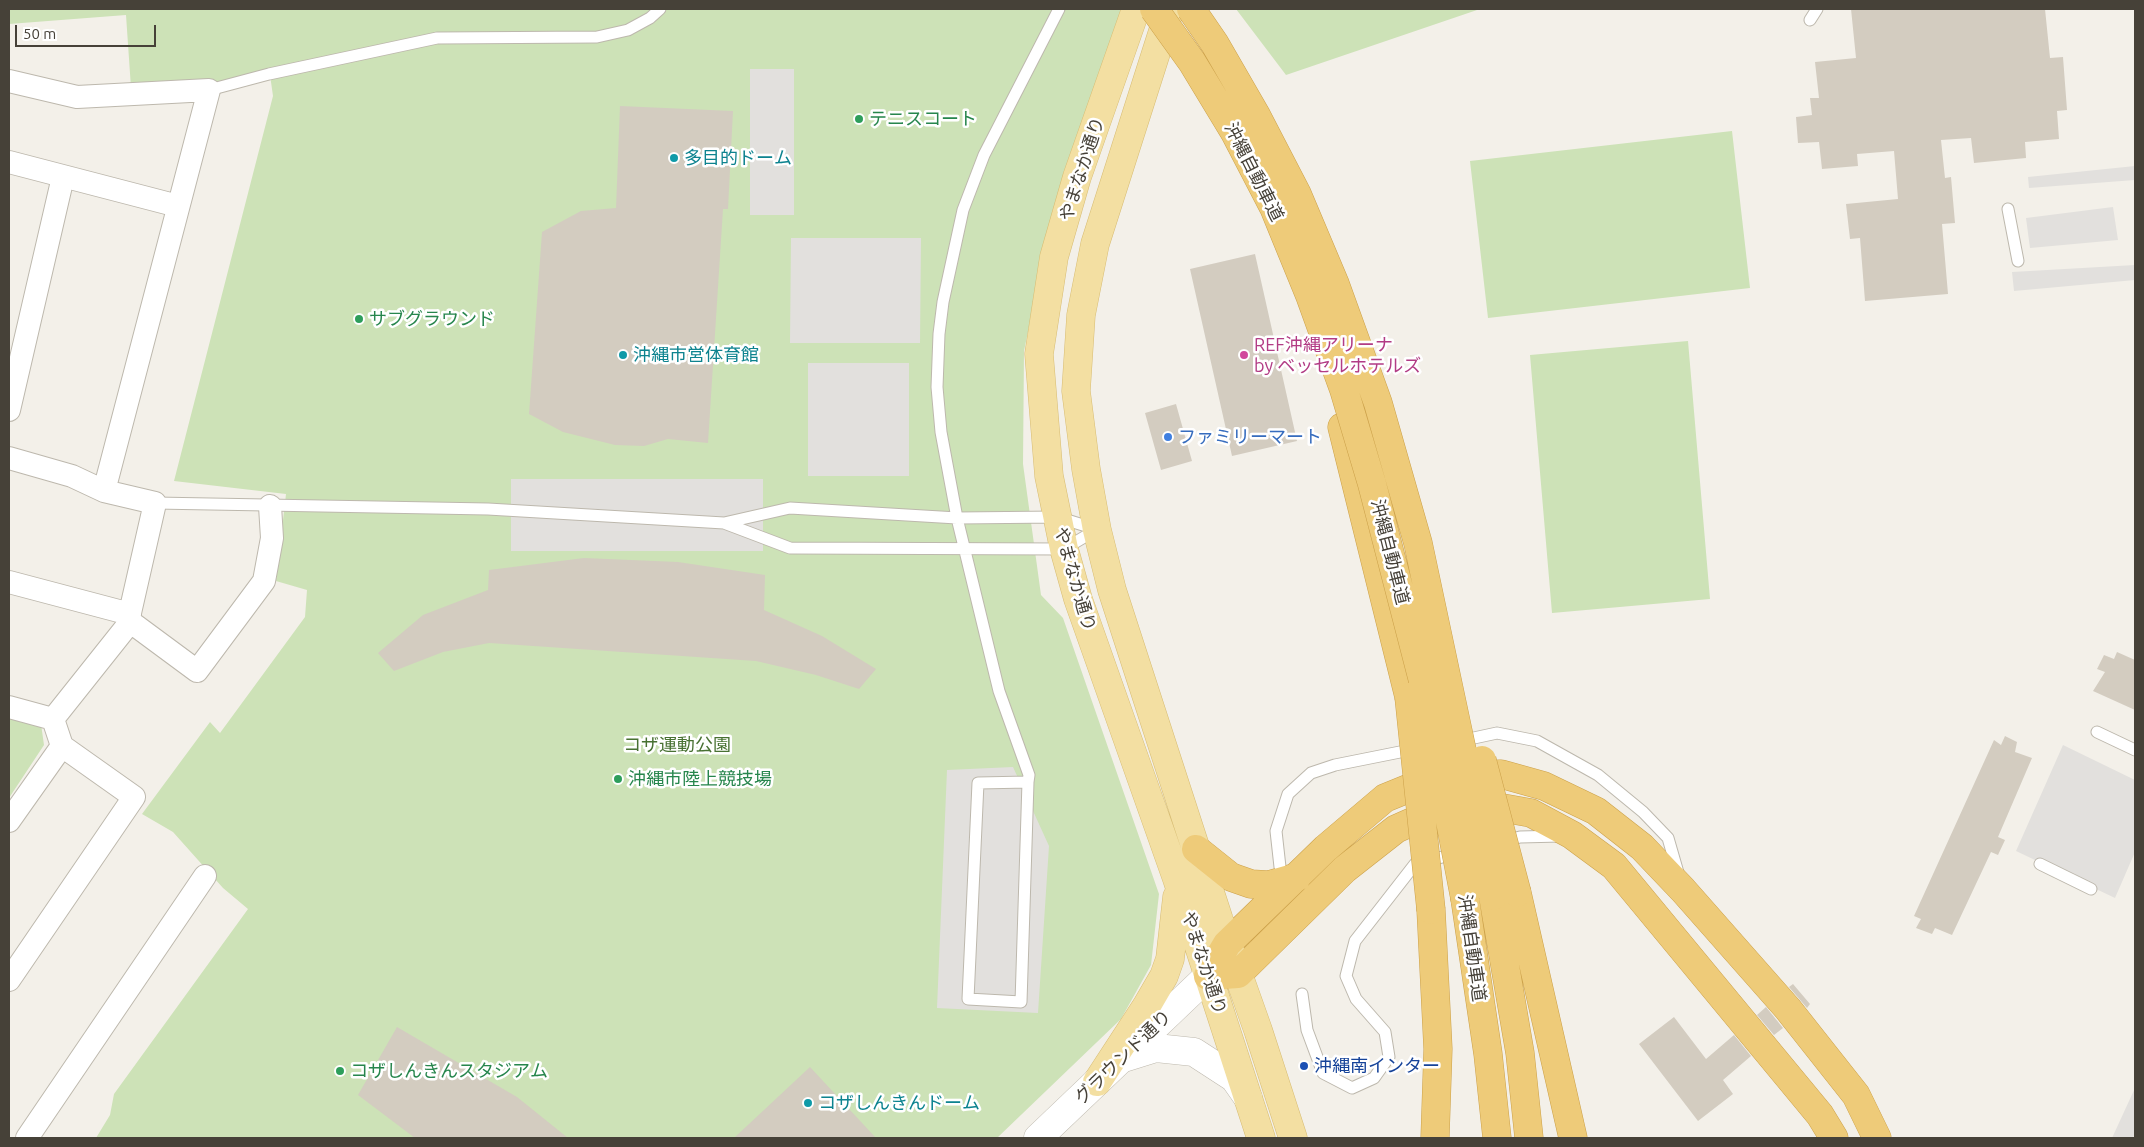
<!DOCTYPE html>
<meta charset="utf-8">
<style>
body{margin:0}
#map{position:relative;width:2144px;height:1147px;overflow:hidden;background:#f3f0e9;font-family:Ubuntu,sans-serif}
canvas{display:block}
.frame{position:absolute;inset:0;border:10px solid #464138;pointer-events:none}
.scale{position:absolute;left:15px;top:25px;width:141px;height:22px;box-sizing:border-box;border:2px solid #464138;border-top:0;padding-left:6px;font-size:15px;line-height:18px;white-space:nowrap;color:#464138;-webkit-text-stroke:4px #fff;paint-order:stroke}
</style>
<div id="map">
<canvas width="2144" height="1147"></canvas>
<div class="frame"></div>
<div class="scale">50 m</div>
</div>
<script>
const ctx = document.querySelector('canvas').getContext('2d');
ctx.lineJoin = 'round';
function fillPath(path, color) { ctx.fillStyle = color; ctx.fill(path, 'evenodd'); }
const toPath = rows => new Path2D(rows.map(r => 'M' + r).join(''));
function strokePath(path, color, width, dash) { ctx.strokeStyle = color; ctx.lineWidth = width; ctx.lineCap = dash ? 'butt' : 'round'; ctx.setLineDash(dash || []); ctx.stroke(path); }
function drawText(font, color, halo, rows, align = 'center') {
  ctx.font = font + ' Ubuntu,"Noto Sans JP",sans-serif'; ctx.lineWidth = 5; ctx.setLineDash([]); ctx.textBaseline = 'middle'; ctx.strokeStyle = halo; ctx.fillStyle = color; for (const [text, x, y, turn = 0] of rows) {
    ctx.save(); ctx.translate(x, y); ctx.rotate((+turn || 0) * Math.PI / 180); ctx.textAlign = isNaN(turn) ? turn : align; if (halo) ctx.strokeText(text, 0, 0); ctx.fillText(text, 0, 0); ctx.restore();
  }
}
const green = toPath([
 [9,9,1123,9,1043,259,1024,351,1023,464,1041,595,1063,618,1159,894,1151,965,1121,1019,997,1138,96,1138,110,1115,114,1094,248,909,223,888,173,832,142,814,210,722,220,733,305,617,307,590,276,581,286,494,174,481,273,96,269,68,208,86,131,88,126,15,9,24],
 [1236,9,1480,9,1286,75],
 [1732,131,1750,288,1488,318,1470,161],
 [1688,341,1710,599,1552,613,1530,355],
 [9,716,41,724,44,745,9,798]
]);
const parking = toPath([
 [750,69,794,69,794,215,750,215],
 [2135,166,2135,180,2029,188,2028,177],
 [2113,207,2118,240,2030,248,2026,218],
 [791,238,921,238,920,343,790,343],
 [2135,265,2135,280,2014,291,2012,272],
 [808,363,909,363,909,476,808,476],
 [511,479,763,479,763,551,511,551],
 [2063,745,2135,780,2135,852,2115,898,2016,851],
 [1013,767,1049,846,1038,1013,937,1008,947,770],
 [2135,1088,2135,1133,2133,1138,2112,1138]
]);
const building = toPath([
 [1851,9,2045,9,2050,58,2063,57,2067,110,2057,111,2059,139,2025,142,2026,158,1974,163,1971,138,1941,140,1945,178,1951,177,1955,223,1942,224,1948,294,1865,301,1860,238,1850,239,1846,204,1898,199,1894,151,1857,154,1858,166,1822,169,1819,142,1798,143,1796,117,1812,115,1810,98,1819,98,1815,62,1856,58],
 [620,106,733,111,728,209,723,209,708,443,668,439,644,446,615,445,563,432,529,414,542,232,581,211,616,208],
 [1255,254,1297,441,1232,456,1190,269],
 [1176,404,1192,461,1161,470,1145,413],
 [584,558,678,562,765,575,764,610,822,636,876,669,859,689,816,675,756,661,489,643,443,652,394,671,378,653,423,615,488,590,489,570],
 [2117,652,2135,660,2135,710,2093,691,2105,672,2097,669,2104,655,2114,659],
 [2005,736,2017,742,2015,752,2032,758,1998,837,2005,840,1998,855,1991,852,1952,935,1935,928,1932,934,1916,928,1921,919,1914,916,1994,740,2001,745],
 [1793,984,1810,1004,1807,1008,1789,987],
 [1766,1007,1783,1028,1774,1035,1757,1015],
 [1674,1017,1706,1059,1734,1035,1751,1056,1723,1080,1733,1094,1698,1121,1639,1044],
 [397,1027,517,1097,568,1138,415,1138,358,1095],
 [810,1067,876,1138,734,1138]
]);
const service = toPath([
 [1810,20,1817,9],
 [209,90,269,74,437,38,597,37,628,30,650,18,660,9],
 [2008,209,2018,261],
 [155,503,488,509,724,523,790,548,1064,549,1096,530],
 [724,523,790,508,957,518,1057,517,1096,529],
 [2097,732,2135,750],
 [1460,741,1497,733,1537,741,1598,775,1643,812,1668,838,1679,876],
 [1028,782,978,783,968,999,1021,1002,1028,782,1029,775,999,691,957,518,941,432,937,387,939,334,943,302,963,210,984,155,1059,9],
 [1502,842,1520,837,1561,836],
 [2040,864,2091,889],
 [1280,867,1276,831,1288,794,1311,773,1335,765,1415,749],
 [1302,994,1307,1030,1323,1073,1352,1088,1374,1078,1389,1057,1385,1032,1356,999,1346,976,1355,941,1415,864,1458,853]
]);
const minor = toPath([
 [9,81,77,97,209,90,104,491],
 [9,162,178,206],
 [9,410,63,177],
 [9,458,72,476,104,491,155,503,127,626,53,719],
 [9,582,130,614],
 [128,620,197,671,264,581,272,538,270,506],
 [9,707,53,719],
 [9,821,62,746],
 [9,980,134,797,62,746,53,719],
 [27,1138,205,876]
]);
const tertiary = toPath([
 [1124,1058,1156,1048,1194,1052,1234,1078,1248,1098],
 [1038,1138,1208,976]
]);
const primary = toPath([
 [1136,9,1077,177,1054,257,1039,354,1049,476,1064,549,1078,599,1177,879,1261,1138],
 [1170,9,1095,244,1081,315,1076,391,1086,469,1097,530,1112,590,1219,920,1258,1030,1293,1138],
 [1097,1082,1146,1007,1164,976,1170,959,1177,897]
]);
const motorway = toPath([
 [1342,427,1409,697],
 [1196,849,1231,877,1251,884,1269,885,1297,877],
 [1517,893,1573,1138],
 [1493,896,1520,1053,1529,1138],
 [1465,899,1488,1054,1497,1138],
 [1431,910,1438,1049,1435,1138],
 [1208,976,1227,944,1326,848,1385,798,1439,776,1501,774,1544,786,1596,811,1642,847,1683,890,1788,1009,1856,1095,1877,1138],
 [1208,976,1238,974,1345,869,1396,829,1441,809,1486,805,1531,813,1572,835,1614,866,1820,1115,1834,1138]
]);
const motorwayBridge = toPath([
 [1154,9,1192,62,1235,133,1274,208,1310,296,1344,390,1372,484,1423,681,1465,899],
 [1191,9,1215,44,1256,115,1297,194,1335,284,1378,403,1418,543,1493,896],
 [1409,697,1431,910],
 [1482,760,1517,893]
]);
const markers = [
 [859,119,5,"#2e9e5b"],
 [674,158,5,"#0f9aa8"],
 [359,319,5,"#2e9e5b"],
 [623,355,5,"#0f9aa8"],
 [1244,355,5,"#d1479c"],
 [1168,437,5,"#3f7fe0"],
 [618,779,5,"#2e9e5b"],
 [1304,1066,5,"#1a4fb4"],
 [340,1071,5,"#2e9e5b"],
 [808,1103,5,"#0f9aa8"]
];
const leisureNames = [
 ["テニスコート",869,119],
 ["サブグラウンド",369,319],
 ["沖縄市陸上競技場",628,779],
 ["コザしんきんスタジアム",350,1071]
];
const cultureNames = [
 ["多目的ドーム",684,158],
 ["沖縄市営体育館",633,355],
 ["コザしんきんドーム",818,1103]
];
const streetNames = [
 ["やまなか通り",1082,169,-72],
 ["沖縄自動車道",1254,172,63],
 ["沖縄自動車道",1390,552,76],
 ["やまなか通り",1075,579,74],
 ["沖縄自動車道",1472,948,82],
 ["やまなか通り",1204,963,72],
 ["グラウンド通り",1123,1057,-44]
];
const hotelNames = [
 ["REF沖縄アリーナ",1254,345],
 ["by ベッセルホテルズ",1254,366]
];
const shopNames = [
 ["ファミリーマート",1178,437]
];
const parkNames = [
 ["コザ運動公園",677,745]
];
const transitNames = [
 ["沖縄南インター",1314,1066]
];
fillPath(green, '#cde2b7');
fillPath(parking, '#e2e0dd');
fillPath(building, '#d3ccc0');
strokePath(service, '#bdb8ad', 13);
strokePath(minor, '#bdb8ad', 24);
strokePath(tertiary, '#bdb8ad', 29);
strokePath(primary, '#d7bc73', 29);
strokePath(motorway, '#cca14a', 29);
strokePath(service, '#fff', 11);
strokePath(minor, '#fff', 22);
strokePath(tertiary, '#fff', 28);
strokePath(primary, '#f3dfa2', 28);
strokePath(motorway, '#eecb79', 28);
strokePath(motorwayBridge, '#cca14a', 29, []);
strokePath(motorwayBridge, '#eecb79', 28);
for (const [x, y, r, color] of markers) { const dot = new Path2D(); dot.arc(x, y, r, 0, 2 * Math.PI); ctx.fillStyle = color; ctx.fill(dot); strokePath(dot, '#fff', 2); }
drawText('18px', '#27864d', '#fff', leisureNames, 'left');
drawText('18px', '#0d838f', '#fff', cultureNames, 'left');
drawText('18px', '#464138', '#fff', streetNames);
drawText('18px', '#b23c85', '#fff', hotelNames, 'left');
drawText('18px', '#366cbe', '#fff', shopNames, 'left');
drawText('18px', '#487132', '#fff', parkNames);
drawText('18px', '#164399', '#fff', transitNames, 'left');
</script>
